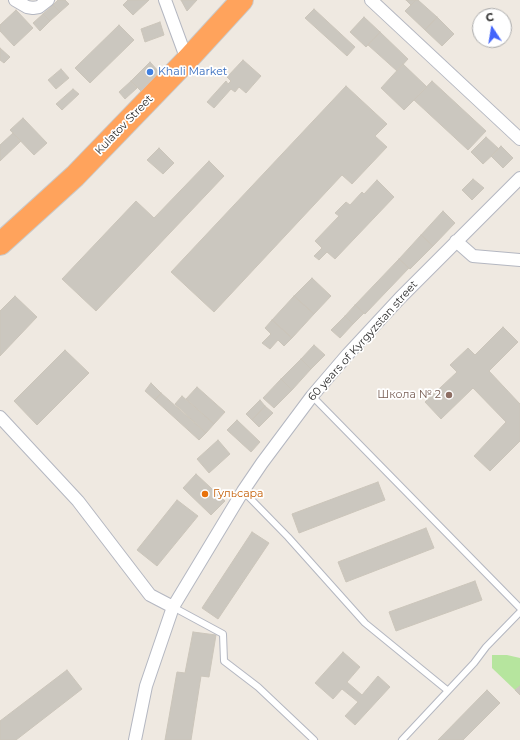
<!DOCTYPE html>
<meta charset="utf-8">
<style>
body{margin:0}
#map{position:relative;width:520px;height:740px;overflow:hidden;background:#efe9e1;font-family:Montserrat,sans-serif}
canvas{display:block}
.north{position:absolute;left:472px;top:8px;width:40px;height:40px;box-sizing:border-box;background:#fff;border:1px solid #ababab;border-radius:50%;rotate:348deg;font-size:11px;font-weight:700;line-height:16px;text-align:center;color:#2e2e2e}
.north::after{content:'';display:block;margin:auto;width:14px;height:18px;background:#4264fb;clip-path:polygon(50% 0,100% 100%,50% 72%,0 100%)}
</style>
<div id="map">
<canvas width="520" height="740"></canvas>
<div class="north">С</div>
</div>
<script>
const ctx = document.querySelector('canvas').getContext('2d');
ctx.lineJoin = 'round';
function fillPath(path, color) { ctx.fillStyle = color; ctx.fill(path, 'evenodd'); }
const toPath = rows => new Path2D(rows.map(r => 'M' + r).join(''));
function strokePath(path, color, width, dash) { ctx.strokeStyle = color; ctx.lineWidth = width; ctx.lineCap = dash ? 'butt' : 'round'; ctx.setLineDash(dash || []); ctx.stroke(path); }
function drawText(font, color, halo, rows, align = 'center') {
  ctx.font = font + ' Montserrat,sans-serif'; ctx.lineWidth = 3.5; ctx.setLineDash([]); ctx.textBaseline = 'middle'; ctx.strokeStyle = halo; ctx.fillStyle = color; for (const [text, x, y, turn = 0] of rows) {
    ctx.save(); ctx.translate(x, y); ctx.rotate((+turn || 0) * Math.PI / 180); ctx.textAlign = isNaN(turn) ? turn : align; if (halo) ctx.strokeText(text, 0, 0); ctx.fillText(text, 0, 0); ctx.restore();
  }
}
const green = toPath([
 [492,655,507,655,520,658,520,686,515,690,492,668]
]);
const building = toPath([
 [58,0,65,0,69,4,60,12,53,5,58,0],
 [128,0,149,0,133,15,123,5,128,0],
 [181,0,197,0,187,11,181,0],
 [406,0,416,0,411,5,406,0],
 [416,0,418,0,437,17,425,30,405,11,416,0],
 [53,5,60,12,50,21,43,14,53,5],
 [314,9,355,47,347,56,305,18,314,9],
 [16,10,33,28,14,46,0,31,0,25,16,10],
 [43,14,50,21,40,31,33,23,43,14],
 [364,17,380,32,366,47,350,32,364,17],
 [437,17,454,34,442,46,425,30,437,17],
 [160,22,164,35,145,42,141,29,160,22],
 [119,25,134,40,90,83,75,68,119,25],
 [380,32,408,59,397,71,368,45,380,32],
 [0,48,10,57,4,63,0,60,0,48],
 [243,60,261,76,246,93,239,87,235,92,231,89,214,108,207,102,226,81,228,84,231,81,227,77,243,60],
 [150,62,160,73,141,91,131,81,150,62],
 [403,64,427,87,404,110,381,88,403,64],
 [61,69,69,78,56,89,48,80,61,69],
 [131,81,137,88,125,99,119,92,131,81],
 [432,81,486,131,468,150,414,100,432,81],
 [346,86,387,124,375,136,387,147,352,184,342,175,214,312,171,272,346,86],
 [73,89,79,94,62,110,56,104,73,89],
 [23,118,47,143,34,155,10,130,23,118],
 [13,133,21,141,0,161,0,145,13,133],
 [486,137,499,149,483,164,471,152,486,137],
 [501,146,513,158,503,168,491,156,501,146],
 [159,148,174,163,163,174,147,160,159,148],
 [209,161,224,176,96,311,62,279,136,201,154,218,209,161],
 [473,179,484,188,472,200,462,190,473,179],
 [377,180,394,197,335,259,327,252,319,260,314,256,322,248,315,241,339,216,335,213,346,202,350,205,362,192,364,194,377,180],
 [443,211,455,223,433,246,421,235,443,211],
 [421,235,433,246,410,269,399,259,421,235],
 [399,259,409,268,365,314,355,305,399,259],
 [312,278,331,296,314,314,294,296,312,278],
 [15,296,37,317,0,356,0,311,15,296],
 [294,296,314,314,292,338,272,320,294,296],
 [355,305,364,313,353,324,345,316,355,305],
 [345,316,353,324,340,338,331,330,345,316],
 [272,320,292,338,284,346,278,340,270,349,262,343,271,334,265,328,272,320],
 [503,327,518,342,489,371,520,404,520,441,490,471,474,456,506,422,473,388,441,419,425,402,457,372,450,365,468,348,475,355,503,327],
 [314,345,325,355,311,369,301,359,314,345],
 [65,350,89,373,37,425,14,401,65,350],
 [301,359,311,369,292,390,281,379,301,359],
 [281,379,292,390,274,408,263,398,281,379],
 [151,383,161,393,155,400,145,391,151,383],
 [197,387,225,412,214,424,186,399,197,387],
 [161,393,206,433,199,440,155,400,161,393],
 [182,396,214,424,206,433,175,404,182,396],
 [260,400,265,406,252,420,246,414,260,400],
 [265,406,273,413,259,427,252,420,265,406],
 [237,420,260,442,251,452,227,430,237,420],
 [218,440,230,454,209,473,197,459,218,440],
 [196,474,225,501,211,515,183,488,196,474],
 [378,482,385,500,299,533,292,514,378,482],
 [177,500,198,516,157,566,137,550,177,500],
 [426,528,434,548,346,582,338,562,426,528],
 [252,532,269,543,218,619,202,608,252,532],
 [475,581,482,600,396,631,389,612,475,581],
 [193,632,216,635,209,677,201,676,191,740,165,740,177,672,185,673,193,632],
 [343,652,360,667,347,682,362,695,378,676,390,687,355,725,345,716,358,702,342,689,333,699,315,683,343,652],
 [67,670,82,689,16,740,0,740,0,721,67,670],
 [520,686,520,695,515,690,520,686],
 [487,690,500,703,463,740,438,740,487,690]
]);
const lane = toPath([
 [312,396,520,608],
 [243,491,288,537,365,623,447,690],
 [173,607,223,634,224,661,258,687,314,740],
 [402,740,474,663,486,647,520,612]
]);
const street = toPath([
 [15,0,27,7,33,8,39,7,48,0],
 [165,0,187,60],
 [371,0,520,139],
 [456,241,473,256,520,260],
 [0,417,78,501,150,595,173,607],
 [135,740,146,686,173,607,243,491,262,463,312,396,348,354,400,298,520,178]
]);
const highway = toPath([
 [0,244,75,176,187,60,242,0]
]);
const markers = [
 [150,72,4,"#3f7fe0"],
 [449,395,4,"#8d6e63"],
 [205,494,4,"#e8710a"]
];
const shopNames = [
 ["Khali Market",158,72]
];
const streetNames = [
 ["Kulatov Street",124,125,-46],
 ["60 years of Kyrgyzstan street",363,341,-48]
];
const educationNames = [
 ["Школа № 2",441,395]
];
const foodNames = [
 ["Гульсара",213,494]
];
fillPath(green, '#b6e59e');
fillPath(building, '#cbc7bf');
strokePath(building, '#cbc5ba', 1);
strokePath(lane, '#b4b7c1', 8);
strokePath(street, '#b4b7c1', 14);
strokePath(highway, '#c9c9c9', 24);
strokePath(lane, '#fff', 6);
strokePath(street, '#fff', 12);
strokePath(highway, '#ffa35c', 22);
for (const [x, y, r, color] of markers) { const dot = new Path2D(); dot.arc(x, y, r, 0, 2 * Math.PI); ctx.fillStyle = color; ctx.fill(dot); strokePath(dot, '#fff', 1.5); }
drawText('11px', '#366cbe', '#fff', shopNames, 'left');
drawText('11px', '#2e2e2e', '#fff', streetNames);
drawText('11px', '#785e54', '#fff', educationNames, 'right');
drawText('11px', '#c56008', '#fff', foodNames, 'left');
</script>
